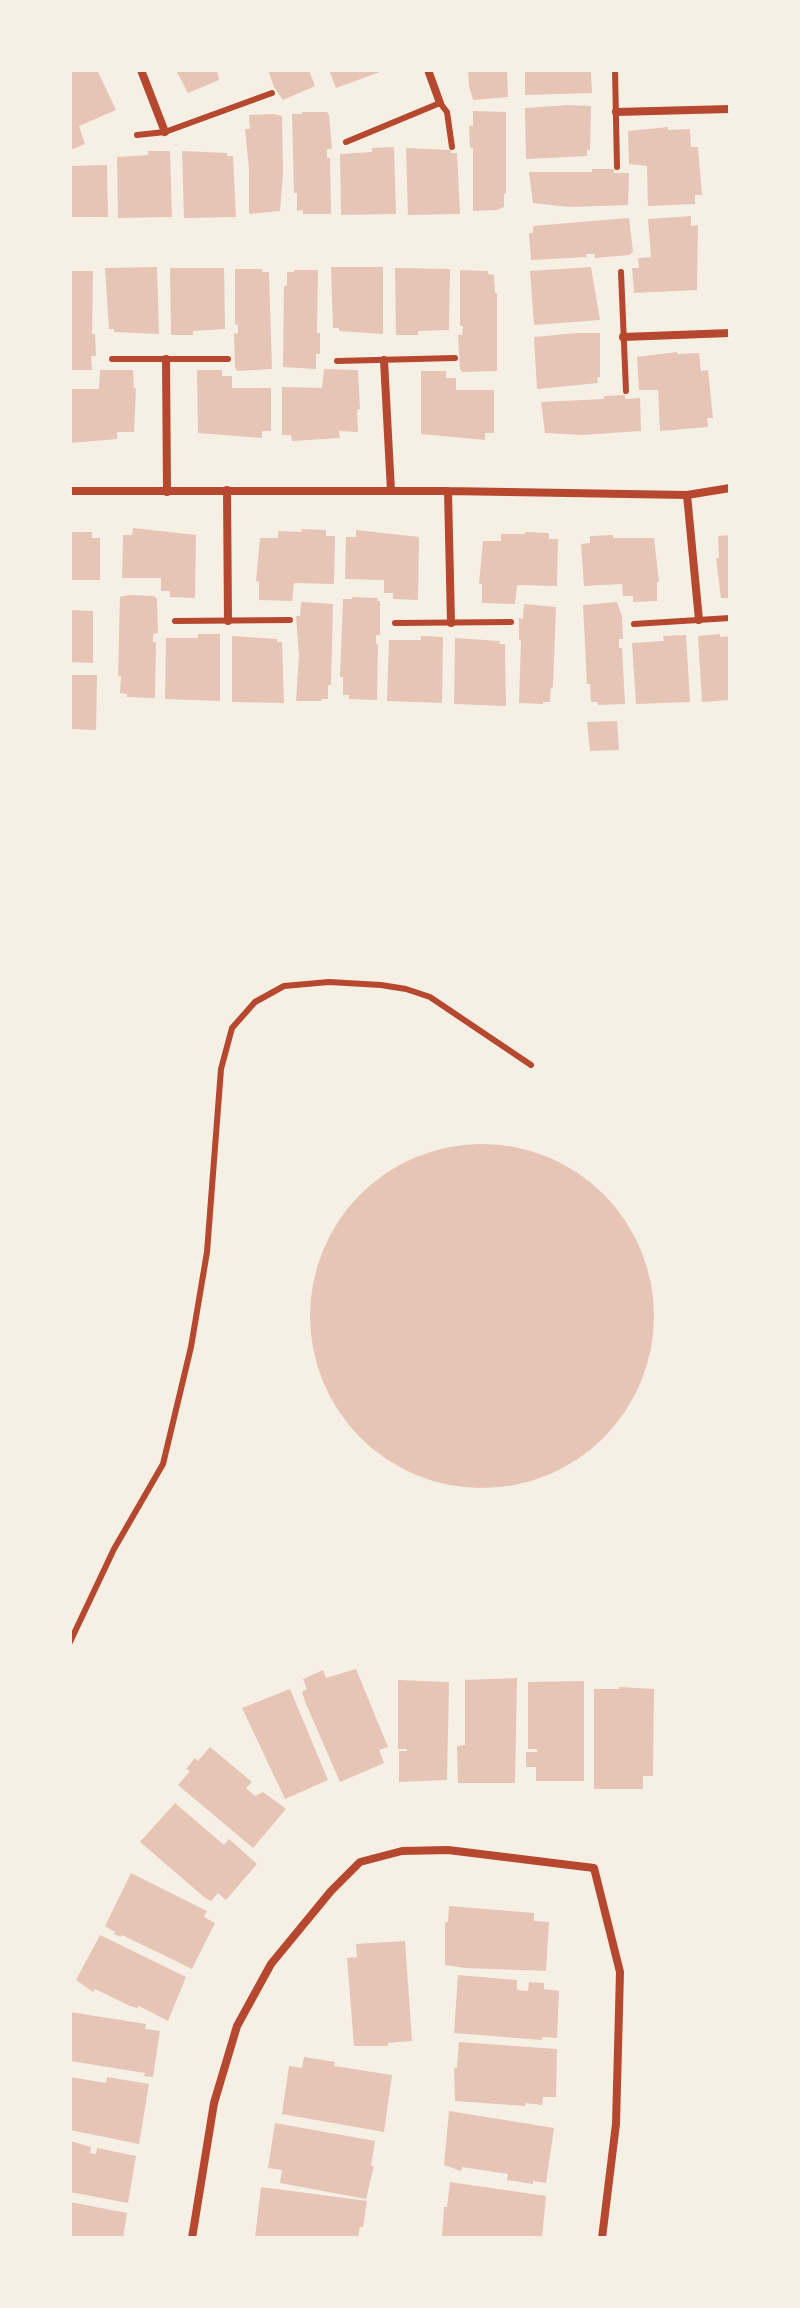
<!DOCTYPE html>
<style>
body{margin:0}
#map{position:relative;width:800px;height:2308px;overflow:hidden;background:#f6efe4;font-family:Roboto,sans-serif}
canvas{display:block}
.frame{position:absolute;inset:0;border:72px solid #f6efe4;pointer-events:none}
</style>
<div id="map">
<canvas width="800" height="2308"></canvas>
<div class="frame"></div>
</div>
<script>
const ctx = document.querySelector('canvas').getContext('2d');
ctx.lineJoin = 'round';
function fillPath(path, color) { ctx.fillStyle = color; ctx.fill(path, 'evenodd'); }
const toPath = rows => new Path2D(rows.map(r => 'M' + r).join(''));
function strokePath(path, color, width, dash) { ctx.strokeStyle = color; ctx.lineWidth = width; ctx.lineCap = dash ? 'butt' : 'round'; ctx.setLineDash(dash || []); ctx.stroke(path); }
const building = toPath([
 [73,70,97,70,116,110,79,126,85,144,70,150,70,71],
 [176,70,217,70,219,80,188,93],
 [268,70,309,70,315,86,283,100,274,87],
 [329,70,379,70,380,72,336,88],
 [468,70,507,70,508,97,473,100,469,86],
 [525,70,587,70,591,72,592,93,525,95],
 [569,105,591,106,590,150,587,150,587,156,526,159,525,108],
 [473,111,506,112,506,193,504,194,504,207,497,210,473,211,473,148,470,147,469,126,473,126],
 [302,112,327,112,329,115,332,149,327,149,327,158,330,158,331,214,303,214,303,210,297,211,297,193,294,193,292,114,302,114],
 [273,114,282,116,283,174,280,211,249,214,249,169,245,129,250,129,249,115],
 [668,127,668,130,690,129,691,147,698,147,702,195,695,195,695,204,648,206,647,166,629,164,628,131],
 [394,147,396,214,341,215,340,154,372,152,372,148],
 [406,148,451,150,451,153,457,153,460,214,408,215],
 [148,151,170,151,172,217,118,218,117,157,148,155],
 [182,151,227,153,227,156,233,156,236,217,184,218],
 [107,165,108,217,70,217,70,166],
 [592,169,614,169,614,173,629,173,628,205,569,207,533,203,529,172,592,172],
 [691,216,691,226,698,225,697,290,634,293,632,268,639,268,638,258,651,257,648,219],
 [629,218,633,252,629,255,595,258,595,254,586,254,587,257,531,260,529,233,533,233,533,226],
 [157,267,159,334,114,332,114,329,109,329,105,268],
 [331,267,383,267,383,334,339,331,339,328,333,328],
 [591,267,600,320,534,325,530,271],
 [170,268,224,268,225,329,193,331,193,335,171,335],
 [395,268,450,269,449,330,418,331,418,335,396,335],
 [235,269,262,269,262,272,269,272,272,369,238,371,235,368,234,333,238,334,238,325,235,324],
 [294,270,318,270,317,333,320,333,320,354,316,354,316,369,283,367,284,286,287,286,287,272,294,272],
 [460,270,488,271,488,274,494,275,495,293,497,293,497,371,462,372,460,369,458,335,462,335,463,326,460,326],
 [70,271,93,271,92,334,95,334,96,356,91,356,92,370,70,370],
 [577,333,600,333,600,377,597,378,598,383,537,389,534,337],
 [677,352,677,354,699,353,701,371,708,370,713,418,707,418,708,427,660,431,658,390,639,390,637,357],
 [324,369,358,370,360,409,357,410,358,432,339,431,340,438,292,441,291,435,282,435,282,387,322,388],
 [100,370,133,370,134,389,136,388,134,432,117,432,117,439,70,443,70,389,99,389],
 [197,370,222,370,222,376,232,376,232,388,271,388,271,431,262,431,262,438,198,433],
 [421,371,446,371,446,378,456,378,456,390,494,390,494,433,485,433,485,440,421,434],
 [625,395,625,399,640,398,641,431,582,435,545,433,541,402,604,399,604,396],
 [133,528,196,535,195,598,170,597,170,591,161,591,161,578,122,578,123,535,132,535],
 [301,529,326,530,326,536,335,536,334,584,294,583,292,601,259,600,259,582,256,581,260,538,278,538,278,531,302,532],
 [356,530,419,537,418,600,393,599,393,593,384,593,384,580,345,579,346,537,356,537],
 [70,532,92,532,92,538,100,538,100,580,70,580],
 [525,532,549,533,549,539,558,539,557,586,517,585,515,604,482,603,482,584,479,584,483,541,501,541,501,534,525,534],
 [613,535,613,538,654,538,659,582,657,582,657,601,633,602,633,596,623,596,622,584,584,586,581,544,590,543,590,536],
 [730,535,730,598,721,598,716,558,719,558,718,536],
 [129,595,154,596,157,599,158,633,153,634,153,642,156,642,155,698,127,697,127,694,120,693,121,676,118,676,120,597],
 [352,597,378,598,377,601,380,601,380,635,376,635,376,644,378,644,377,700,349,699,349,695,343,695,343,677,340,677,343,599,352,599],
 [301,602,333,604,331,685,328,685,328,699,321,699,321,701,296,701,299,656,296,616,300,616],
 [617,602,622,616,623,639,619,639,619,648,622,648,625,704,598,705,597,702,591,702,590,684,587,684,583,605],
 [524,604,556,607,553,687,551,688,550,702,543,702,543,704,519,703,521,641,519,640,519,618,523,619],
 [70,610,93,611,93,663,70,662],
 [198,634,220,634,220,701,165,699,166,638,198,638],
 [720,634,720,637,730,636,730,700,702,702,698,636],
 [686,635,690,702,636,704,632,643,664,641,663,636],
 [232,636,277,639,277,642,282,642,284,703,232,702],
 [421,636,443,637,442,703,387,701,389,640,421,640],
 [455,638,500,641,499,644,505,644,506,706,454,704],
 [70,675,97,675,96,730,70,729],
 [617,721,619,750,590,751,587,722],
 '310 1316a172 172 0 1 1 344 0a172 172 0 1 1-344 0Z',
 [356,1669,388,1747,379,1750,384,1763,340,1782,306,1704,302,1692,307,1689,303,1679,323,1670,326,1678],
 [517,1678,515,1783,458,1783,457,1746,465,1745,465,1680],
 [398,1680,449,1682,447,1780,399,1782,399,1751,407,1751,407,1749,398,1749],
 [584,1681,584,1781,536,1781,536,1767,526,1767,526,1752,537,1752,537,1749,528,1749,528,1682],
 [619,1687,654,1689,653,1776,643,1776,643,1789,594,1789,594,1689,619,1689],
 [290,1689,328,1780,285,1799,242,1708],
 [210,1747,252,1782,246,1788,255,1796,263,1792,286,1809,253,1848,178,1785,190,1771,186,1769,195,1758,198,1761],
 [175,1803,224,1845,229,1839,257,1864,226,1900,218,1893,211,1901,204,1897,140,1842],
 [131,1873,207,1911,204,1917,215,1923,192,1969,122,1935,121,1937,114,1934,115,1932,105,1926],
 [449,1906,534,1913,534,1921,549,1922,546,1971,465,1968,445,1965,445,1922,448,1922],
 [100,1935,186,1977,168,2021,139,2006,137,2008,130,2006,95,1989,93,1992,76,1980],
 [405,1941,412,2041,388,2043,388,2046,354,2046,347,1958,357,1957,356,1944],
 [458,1975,517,1980,517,1990,528,1991,529,1982,544,1983,544,1989,559,1991,557,2038,542,2037,542,2040,454,2033],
 [70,2012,146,2024,145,2029,160,2031,153,2077,144,2076,145,2073,70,2061],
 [459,2042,557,2049,556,2097,543,2097,542,2105,525,2103,525,2106,455,2101,454,2068,457,2068],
 [304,2057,335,2062,334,2066,392,2075,384,2132,282,2114,289,2066,302,2068],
 [70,2077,106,2083,107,2077,149,2084,139,2144,70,2130],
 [449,2111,554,2128,546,2183,533,2181,533,2184,507,2180,508,2174,462,2167,461,2171,444,2165],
 [275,2123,375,2141,371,2166,374,2166,366,2199,280,2183,282,2170,268,2168],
 [70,2141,91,2147,90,2153,96,2154,97,2148,136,2156,128,2203,70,2192],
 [450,2182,546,2196,542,2238,442,2238,444,2207,447,2207],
 [261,2187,367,2201,363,2227,360,2227,358,2238,255,2238],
 [70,2202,127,2213,123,2238,70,2238]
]);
const service = toPath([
 [615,70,617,167],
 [137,135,165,132,272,93],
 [346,142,440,103,447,112,452,147],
 [621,272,626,391],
 [112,359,228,359],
 [337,361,455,358],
 [175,621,290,620],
 [395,623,511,622],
 [634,624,730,618],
 [70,1642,114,1549,163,1464,191,1347,207,1252,221,1069,232,1028,255,1002,284,986,329,982,381,985,406,989,430,997,531,1065]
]);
const minor = toPath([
 [141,70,165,132],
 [428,70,440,103],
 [616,112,730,109],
 [623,337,730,333],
 [166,359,167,492],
 [384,360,391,491],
 [227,490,228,621],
 [70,491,448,491,687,495,730,488],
 [448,491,451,623],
 [687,495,699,620],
 [192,2238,214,2103,237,2026,271,1964,331,1891,360,1862,402,1851,448,1850,594,1868,620,1972,616,2124,602,2238]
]);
fillPath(building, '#e6c5b7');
strokePath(service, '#b5482f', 6);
strokePath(minor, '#b5482f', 8);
</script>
